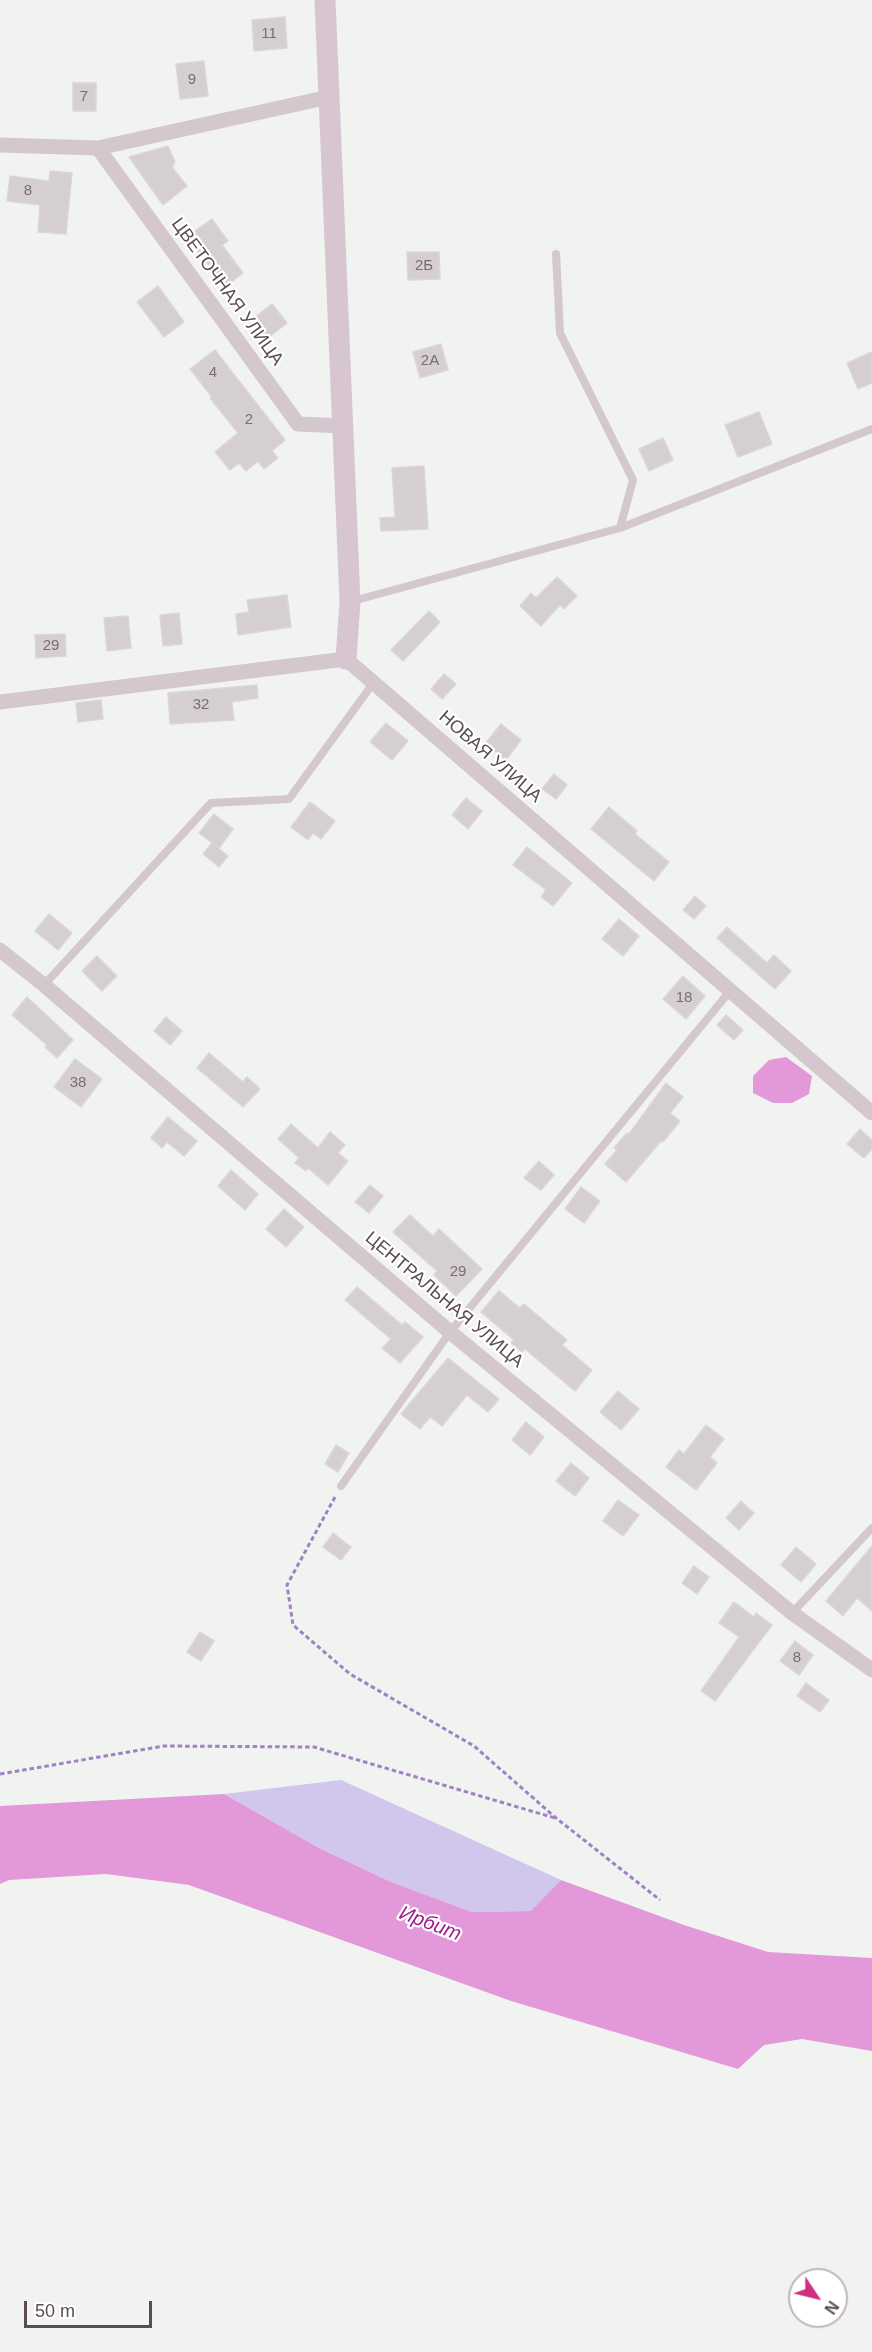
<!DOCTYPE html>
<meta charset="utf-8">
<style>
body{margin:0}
#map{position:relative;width:872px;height:2352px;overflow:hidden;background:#f1f3f1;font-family:Arial,sans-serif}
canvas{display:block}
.north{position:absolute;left:788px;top:2268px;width:60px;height:60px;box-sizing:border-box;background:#fff;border:2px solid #beb7bb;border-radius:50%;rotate:125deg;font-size:16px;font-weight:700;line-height:24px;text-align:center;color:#5c4b55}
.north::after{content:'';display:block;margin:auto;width:21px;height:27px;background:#d02f81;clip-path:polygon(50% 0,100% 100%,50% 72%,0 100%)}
.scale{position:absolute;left:24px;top:2301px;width:128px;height:27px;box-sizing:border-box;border:3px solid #5c4b55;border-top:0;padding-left:8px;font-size:18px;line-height:21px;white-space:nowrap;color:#5c4b55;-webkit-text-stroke:4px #fff;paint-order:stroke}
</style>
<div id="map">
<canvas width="872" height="2352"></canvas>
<div class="north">N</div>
<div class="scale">50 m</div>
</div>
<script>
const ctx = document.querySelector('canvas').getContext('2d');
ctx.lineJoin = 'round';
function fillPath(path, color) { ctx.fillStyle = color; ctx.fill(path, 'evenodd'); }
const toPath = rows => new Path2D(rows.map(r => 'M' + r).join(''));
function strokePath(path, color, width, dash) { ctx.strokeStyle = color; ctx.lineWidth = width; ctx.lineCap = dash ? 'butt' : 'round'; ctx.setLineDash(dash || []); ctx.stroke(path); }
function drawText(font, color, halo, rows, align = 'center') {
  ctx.font = font + ' Arial,sans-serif'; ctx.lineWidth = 4.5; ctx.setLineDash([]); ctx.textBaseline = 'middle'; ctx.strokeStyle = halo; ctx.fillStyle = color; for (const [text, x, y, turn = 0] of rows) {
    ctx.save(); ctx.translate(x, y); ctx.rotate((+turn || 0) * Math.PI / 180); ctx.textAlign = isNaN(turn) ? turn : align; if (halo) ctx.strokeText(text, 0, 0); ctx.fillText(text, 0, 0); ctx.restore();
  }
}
const green = toPath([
 [341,1780,561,1880,532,1911,472,1912,391,1882,319,1848,224,1794]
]);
const water = toPath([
 [786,1057,812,1076,809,1094,792,1103,773,1103,753,1093,753,1076,769,1060],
 [224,1794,319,1848,391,1882,472,1912,531,1911,561,1880,684,1925,768,1952,872,1958,872,2051,802,2039,764,2045,738,2069,511,2001,189,1885,106,1874,9,1880,0,1884,0,1806]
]);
const building = toPath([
 [285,17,287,48,254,51,252,20,285,17],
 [204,61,208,96,180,99,176,64,204,61],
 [73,83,96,83,96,111,73,111,73,83],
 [168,146,175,162,172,167,187,186,163,205,129,157,168,146],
 [50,171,72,173,66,234,38,232,40,205,7,201,10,176,49,181,50,171],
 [212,219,228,241,222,245,243,273,226,286,186,237,212,219],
 [407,252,439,252,440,279,408,280,407,252],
 [158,286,184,322,164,337,137,302,158,286],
 [272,304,287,323,264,341,249,322,272,304],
 [441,344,448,370,420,378,413,352,441,344],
 [215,350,285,440,272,451,278,458,264,469,258,461,246,471,239,463,230,470,215,452,238,433,210,398,212,397,190,369,215,350],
 [872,352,872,383,858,389,847,363,872,352],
 [759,412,772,444,738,457,725,425,759,412],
 [663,438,673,460,649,471,639,449,663,438],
 [424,466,428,529,381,531,380,518,395,517,392,468,424,466],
 [557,577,577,596,564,609,560,605,541,626,520,606,531,593,536,598,557,577],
 [287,595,291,627,238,635,236,614,249,612,247,600,287,595],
 [429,611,440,622,403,661,391,650,429,611],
 [179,613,182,644,163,646,160,615,179,613],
 [128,616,131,648,107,651,104,618,128,616],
 [65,634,66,656,36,658,35,635,65,634],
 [444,674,456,684,442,699,431,689,444,674],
 [257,685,258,698,232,702,234,720,170,724,168,693,257,685],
 [101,700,103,719,78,722,76,703,101,700],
 [386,723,408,741,392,760,370,742,386,723],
 [501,724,521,740,506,760,485,744,501,724],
 [554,774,567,785,556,799,542,789,554,774],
 [466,798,482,811,468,829,452,815,466,798],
 [310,802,335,821,321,839,313,833,308,840,291,827,310,802],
 [609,807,637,831,635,834,669,862,654,881,591,829,609,807],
 [214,814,233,829,219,848,199,833,214,814],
 [212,843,228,856,219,867,203,854,212,843],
 [527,847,572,883,553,906,541,897,546,890,513,865,527,847],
 [695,896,706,906,694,919,683,910,695,896],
 [49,914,72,933,58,950,35,931,49,914],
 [619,919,639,936,623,956,602,939,619,919],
 [727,927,767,963,774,955,791,971,775,989,717,938,727,927],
 [97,956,117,976,102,991,82,971,97,956],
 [683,976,705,996,686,1019,663,999,683,976],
 [27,997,73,1040,57,1058,45,1047,47,1045,12,1015,27,997],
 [726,1015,743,1030,734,1040,717,1025,726,1015],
 [166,1017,182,1031,170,1045,154,1031,166,1017],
 [209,1053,243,1082,247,1077,260,1089,243,1107,197,1068,209,1053],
 [75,1059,102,1079,81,1107,54,1087,75,1059],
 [666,1083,683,1097,670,1113,680,1121,663,1142,661,1141,626,1182,605,1164,617,1150,614,1148,627,1133,629,1134,666,1083],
 [168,1117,197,1141,184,1156,167,1142,162,1148,151,1138,168,1117],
 [291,1124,318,1148,330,1132,345,1145,338,1153,348,1161,328,1185,308,1168,306,1171,295,1163,299,1158,278,1139,291,1124],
 [860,1129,872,1140,872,1149,864,1158,847,1144,860,1129],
 [539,1161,554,1175,541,1190,524,1178,539,1161],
 [231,1170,258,1194,245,1210,218,1186,231,1170],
 [370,1185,383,1196,369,1213,355,1202,370,1185],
 [581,1187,600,1201,584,1223,565,1209,581,1187],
 [284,1209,304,1227,286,1247,266,1229,284,1209],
 [410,1215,433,1236,439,1229,482,1269,456,1296,434,1275,437,1271,393,1232,410,1215],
 [357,1287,402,1325,405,1322,423,1337,400,1363,382,1348,391,1339,345,1300,357,1287],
 [499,1291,520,1308,524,1304,567,1340,562,1345,592,1370,575,1391,525,1349,522,1352,511,1343,514,1340,481,1312,499,1291],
 [448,1358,499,1399,488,1412,467,1395,442,1426,430,1417,420,1429,401,1414,448,1358],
 [618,1391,639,1409,621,1430,600,1412,618,1391],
 [526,1422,544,1437,530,1455,512,1440,526,1422],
 [706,1425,724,1439,710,1457,717,1463,696,1490,666,1467,679,1450,684,1454,706,1425],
 [336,1445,349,1453,338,1472,325,1464,336,1445],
 [571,1463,589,1478,575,1496,556,1481,571,1463],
 [618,1500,639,1515,623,1536,603,1521,618,1500],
 [741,1501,754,1513,739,1530,726,1518,741,1501],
 [333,1533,351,1547,341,1560,323,1547,333,1533],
 [872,1546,872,1611,857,1598,843,1616,826,1601,872,1546],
 [796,1547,816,1564,801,1582,781,1565,796,1547],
 [694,1566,709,1577,697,1594,682,1583,694,1566],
 [734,1602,754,1617,756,1613,772,1625,715,1701,701,1691,739,1637,719,1623,734,1602],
 [200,1632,214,1641,201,1661,187,1652,200,1632],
 [795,1641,813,1655,799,1675,780,1661,795,1641],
 [806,1683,829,1700,820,1712,797,1696,806,1683]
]);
const path = toPath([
 [335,1497,287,1585,293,1625,350,1674,474,1746,556,1818,660,1900],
 [0,1774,164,1746,314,1747,555,1818]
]);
const lane = toPath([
 [556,254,560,333,633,480,620,528],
 [353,601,620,528,872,429],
 [44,985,211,803,289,799,374,682],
 [341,1486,450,1332,730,991],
 [792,1613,872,1528]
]);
const street = toPath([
 [0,145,98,148,329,97],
 [98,148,298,424,343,426],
 [0,702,346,659,872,1113],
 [0,950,44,985,450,1332,792,1613,872,1670]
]);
const secondary = toPath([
 [325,0,350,602,346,659]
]);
const numberNames = [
 ["11",269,34],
 ["9",192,80],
 ["7",84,97],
 ["8",28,191],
 ["2Б",424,266],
 ["2А",430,361],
 ["4",213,373],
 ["2",249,420],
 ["29",51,646],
 ["32",201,705],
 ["18",684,998],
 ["38",78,1083],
 ["29",458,1272],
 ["8",797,1658]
];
const streetNames = [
 ["ЦВЕТОЧНАЯ УЛИЦА",227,292,54],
 ["НОВАЯ УЛИЦА",490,757,41],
 ["ЦЕНТРАЛЬНАЯ УЛИЦА",444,1300,40]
];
const waterNames = [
 ["Ирбит",430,1924,21]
];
fillPath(green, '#d1c6eb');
fillPath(water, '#e398d9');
fillPath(building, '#d5cfd1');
strokePath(building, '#dcd6d8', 1.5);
strokePath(path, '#9f81c5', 3, [4.5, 3]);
strokePath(lane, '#d4c7ce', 8);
strokePath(street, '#d4c7ce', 15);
strokePath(secondary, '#d7c6d0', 21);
drawText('15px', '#7a6c74', null, numberNames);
drawText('18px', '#5c4b55', '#fff', streetNames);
drawText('italic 20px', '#9d1d8c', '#fff', waterNames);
</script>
